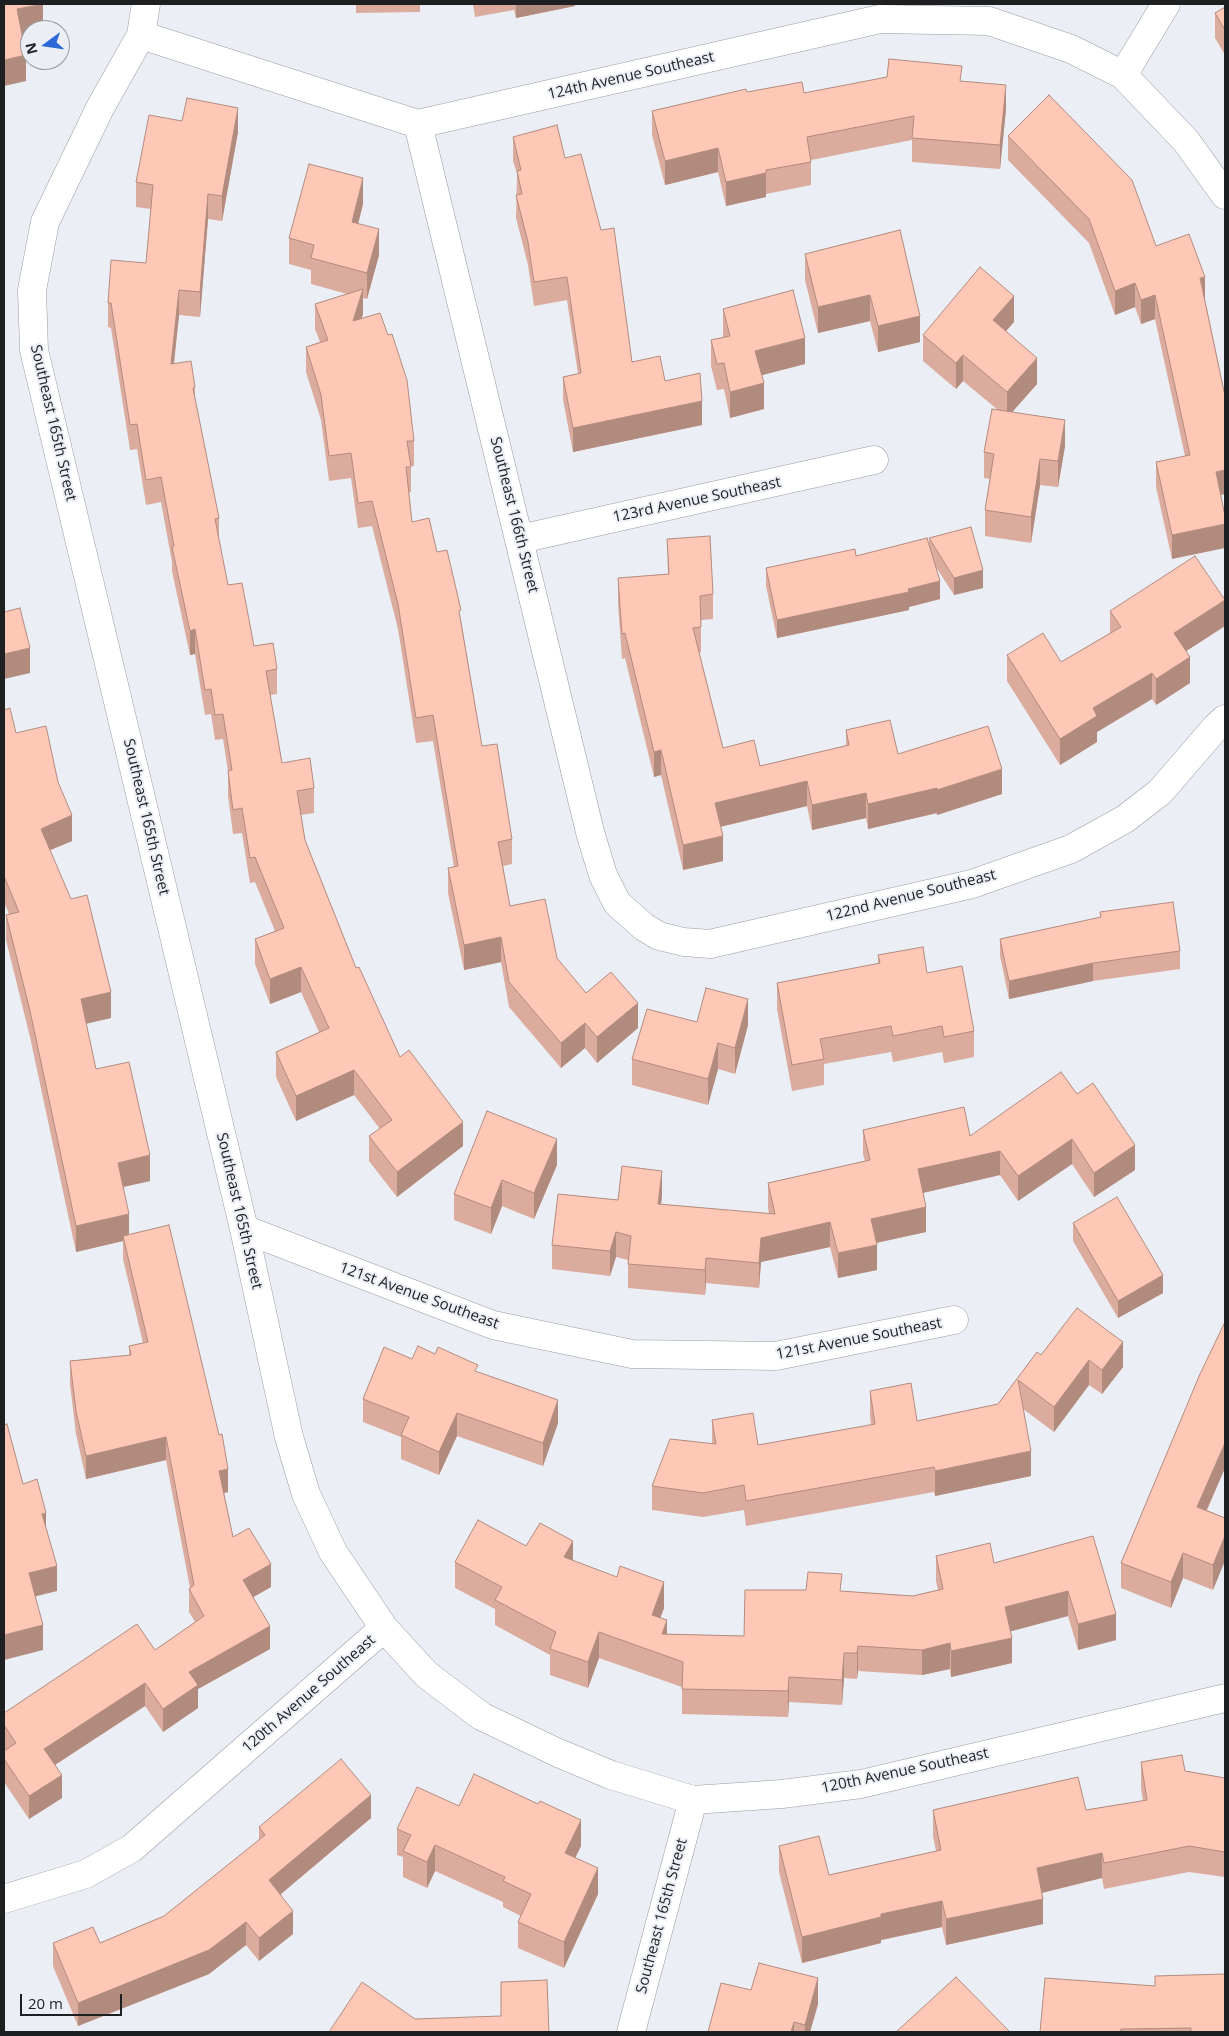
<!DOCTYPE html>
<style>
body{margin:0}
#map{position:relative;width:1229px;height:2036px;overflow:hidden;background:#ebeff5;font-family:"Open Sans",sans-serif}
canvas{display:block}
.frame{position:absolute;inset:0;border:5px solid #1d1f21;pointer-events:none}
.north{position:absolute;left:20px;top:20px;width:50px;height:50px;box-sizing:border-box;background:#ebeff5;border:1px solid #999ca0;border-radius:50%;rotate:256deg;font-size:14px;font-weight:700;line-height:20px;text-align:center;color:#1d1f21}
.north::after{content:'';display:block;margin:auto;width:18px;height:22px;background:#2c69d7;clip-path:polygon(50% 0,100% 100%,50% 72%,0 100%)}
.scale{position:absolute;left:20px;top:1994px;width:102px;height:22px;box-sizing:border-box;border:2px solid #1d1f21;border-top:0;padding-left:6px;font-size:15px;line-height:18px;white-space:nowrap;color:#1d1f21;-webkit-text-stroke:4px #ebeff5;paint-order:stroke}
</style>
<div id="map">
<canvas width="1229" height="2036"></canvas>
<div class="frame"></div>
<div class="north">N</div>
<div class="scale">20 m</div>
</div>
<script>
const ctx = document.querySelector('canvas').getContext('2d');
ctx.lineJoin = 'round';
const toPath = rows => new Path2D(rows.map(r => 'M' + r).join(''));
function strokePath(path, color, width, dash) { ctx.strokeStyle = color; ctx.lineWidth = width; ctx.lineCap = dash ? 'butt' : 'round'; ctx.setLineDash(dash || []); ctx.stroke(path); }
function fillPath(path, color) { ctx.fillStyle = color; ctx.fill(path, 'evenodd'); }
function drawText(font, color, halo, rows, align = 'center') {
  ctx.font = font + ' "Open Sans",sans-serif'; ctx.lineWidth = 4; ctx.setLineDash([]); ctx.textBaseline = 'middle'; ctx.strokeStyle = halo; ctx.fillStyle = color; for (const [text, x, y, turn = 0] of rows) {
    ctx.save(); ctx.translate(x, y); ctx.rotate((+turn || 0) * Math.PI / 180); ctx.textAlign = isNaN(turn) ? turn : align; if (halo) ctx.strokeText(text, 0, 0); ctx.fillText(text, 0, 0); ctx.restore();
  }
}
const minor = toPath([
 [146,4,141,35,100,108,45,222,32,290,34,350,244,1229,289,1437,306,1494,333,1552,384,1628,426,1674,481,1716,556,1752,611,1775,693,1800,782,1794,861,1784,1225,1698],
 [141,35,418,124,880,19,989,21,1071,49,1123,75,1186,141,1225,195],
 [1123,75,1166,4],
 [418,124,590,832,603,875,617,903,644,927,659,936,684,942,710,944,972,884,1071,849,1125,819,1160,792,1217,726,1225,719],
 [520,539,874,460],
 [244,1229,493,1325,632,1354,776,1356,954,1320],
 [4,1899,86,1874,132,1848,384,1628],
 [631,2032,693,1800]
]);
const wall = toPath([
 [356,4,420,4,420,12,356,13],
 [473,4,575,4,575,6,516,18,514,10,475,17],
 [1225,7,1225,55,1215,38,1215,13],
 [962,81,1006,109,1000,169,912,162,912,140,811,160,811,185,766,194,766,197,726,206,718,172,665,185,652,135,652,111,747,92,804,93],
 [238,132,222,221,208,219,200,317,179,315,174,364,195,387,195,401,219,518,219,540,228,585,254,646,277,669,277,694,270,695,282,763,314,788,314,813,301,815,305,840,356,968,400,1057,463,1146,397,1197,369,1161,369,1136,380,1129,354,1095,296,1121,276,1077,276,1052,319,1032,301,992,270,1004,255,964,255,939,275,931,255,882,250,883,242,833,233,834,228,796,228,771,223,739,215,740,211,714,205,715,195,654,190,655,172,571,172,562,161,502,146,505,137,449,130,450,111,328,108,327,108,303,146,263,151,209,136,207,136,182],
 [1008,136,1156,246,1205,299,1225,396,1225,494,1221,495,1172,559,1156,487,1156,462,1185,456,1155,319,1141,324,1135,307,1115,315,1089,243,1008,160],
 [513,137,565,158,632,362,665,381,702,425,573,452,563,400,563,377,578,374,567,300,534,306,528,265,516,218,517,173,513,161],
 [363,204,358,224,379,255,367,299,363,298,363,314,361,319,414,441,414,466,411,466,411,492,409,492,412,522,437,552,461,620,482,746,512,839,512,864,503,866,510,906,586,993,638,1028,597,1063,585,1048,561,1068,509,1007,501,962,464,970,448,893,448,868,454,867,433,741,416,743,398,629,372,526,358,528,351,478,329,481,321,420,306,372,306,347,320,342,315,329,315,304,347,294,311,284,311,270,289,264,289,238],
 [900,230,920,342,878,352,870,321,818,333,805,280,805,254],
 [723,309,805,364,761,375,764,409,730,418,724,389,717,390,711,366,711,340,723,337],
 [1014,322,1006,331,1037,384,1012,412,1065,446,1058,487,1040,485,1031,543,985,536,985,510,990,479,984,478,984,452,998,410,963,381,956,389,923,361,923,335],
 [929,538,983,588,954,595,936,567,940,599,909,607,909,610,777,638,766,586,766,568,856,556,929,544],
 [667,539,713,594,713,619,701,620,701,652,699,653,723,748,760,766,846,746,846,730,898,754,1002,794,937,815,937,813,868,829,866,818,812,830,807,806,720,827,723,861,683,870,661,775,654,777,625,658,622,659,618,603,618,578,668,574],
 [1110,611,1225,626,1186,651,1190,683,1156,705,1152,699,1097,732,1097,742,1060,765,1007,681,1007,655,1061,662,1110,633],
 [4,707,16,733,58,782,72,841,50,850,111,1018,86,1023,96,1069,150,1181,123,1187,129,1234,228,1492,224,1493,233,1537,271,1587,253,1597,270,1649,198,1689,198,1708,163,1732,145,1706,55,1765,62,1798,29,1819,4,1782,4,1751,5,1750,4,1748,4,1713,155,1650,195,1622,189,1612,189,1589,190,1588,166,1460,86,1479,76,1434,70,1384,70,1361,129,1355,129,1346,143,1343,123,1259,123,1241,76,1252,30,1037,6,940,6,915,9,914,4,902],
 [1100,912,1180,951,1180,969,1093,981,1009,999,1000,956,1000,939,1100,918],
 [878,955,927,973,974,1031,974,1057,944,1063,942,1052,893,1062,891,1052,824,1064,824,1085,792,1091,777,1009,777,983,878,964],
 [697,1022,748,1025,735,1074,718,1069,708,1105,632,1085,632,1059],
 [1077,1094,1135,1170,1094,1197,1072,1164,1018,1201,1000,1175,923,1193,926,1232,876,1243,877,1270,838,1278,830,1247,761,1262,759,1288,706,1283,705,1295,628,1288,628,1260,616,1257,610,1276,552,1269,552,1245,618,1200,662,1196,661,1204,769,1214,768,1208,768,1183,865,1161,863,1154,863,1130,970,1136],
 [557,1165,534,1219,502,1206,491,1234,454,1220,454,1194],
 [1073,1223,1163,1293,1118,1318,1073,1241],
 [1077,1308,1123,1367,1102,1394,1089,1385,1054,1432,1023,1409,1031,1476,935,1496,934,1492,746,1526,744,1510,703,1517,652,1510,652,1486,712,1443,712,1420,758,1445,871,1425,870,1415,870,1391,917,1421,998,1404,1037,1352,1041,1355],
 [1225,1322,1225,1468,1207,1510,1225,1518,1213,1590,1183,1578,1171,1608,1121,1588,1121,1563],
 [412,1359,478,1372,558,1423,543,1466,457,1436,439,1475,401,1459,401,1437,363,1422,363,1399],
 [1093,1536,1116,1640,1078,1650,1068,1616,1010,1631,1012,1663,951,1677,950,1669,922,1675,858,1671,857,1679,844,1678,842,1705,789,1702,788,1717,682,1714,682,1687,599,1658,588,1688,550,1675,550,1655,495,1625,495,1609,455,1588,455,1562,526,1546,573,1561,664,1608,660,1618,667,1634,744,1636,842,1591,913,1596,938,1590,936,1581,936,1556,994,1563],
 [1141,1762,1185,1771,1225,1778,1225,1877,1189,1872,1104,1889,1102,1878,1042,1893,1043,1924,946,1945,942,1927,881,1940,881,1943,802,1963,779,1872,779,1846,829,1875,936,1851,933,1836,933,1810,1086,1810,1143,1801,1141,1788],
 [459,1806,581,1846,575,1858,598,1894,564,1968,518,1948,518,1922,521,1916,503,1907,503,1902,435,1871,427,1888,403,1877,403,1857,397,1855,397,1829],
 [371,1818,281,1894,293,1934,259,1961,246,1945,209,1974,78,2026,53,1966,53,1943,100,1943,164,1916,259,1841,259,1827],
 [1155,1986,1225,2032,1040,2032],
 [751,1990,818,2004,810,2032,708,2032]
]);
const shadedWall = toPath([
 [43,4,43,30,30,30,30,33,17,36,17,9],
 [516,4,575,4,575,6,516,18],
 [26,55,26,81,4,86,4,60],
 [1006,85,1006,109,1000,169,1000,145],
 [238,108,238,132,222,221,222,196],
 [718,148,718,172,665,185,665,161],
 [766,173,766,197,726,206,726,182],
 [363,178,363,204,352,248,352,222],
 [208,194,208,219,200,317,200,292],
 [379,229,379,255,367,299,367,273],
 [1205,277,1205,301,1200,278],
 [1135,283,1135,307,1115,315,1115,291],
 [363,289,363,314,353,346,353,321],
 [179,290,179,315,171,389,171,364],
 [870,295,870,321,818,333,818,307],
 [1155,295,1155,319,1141,324,1141,300],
 [1014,296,1014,322,993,346,993,320],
 [920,316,920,342,878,352,878,326],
 [805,338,805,364,755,377,755,351],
 [963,355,963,381,956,389,956,363],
 [1037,358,1037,384,1007,418,1007,392],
 [764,383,764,409,730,418,730,392],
 [702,401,702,425,573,452,573,428],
 [1065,420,1065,446,1058,487,1058,461],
 [1040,459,1040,485,1031,543,1031,517],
 [1225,470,1225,494,1216,496,1216,472],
 [1225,524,1225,548,1172,559,1172,535],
 [983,570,983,588,954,595,954,578],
 [940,581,940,599,909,607,909,610,777,638,777,620],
 [1225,600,1225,626,1174,659,1174,633],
 [195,629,195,654,190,655,190,631],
 [30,648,30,673,4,679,4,654],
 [1190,657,1190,683,1156,705,1156,679],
 [1152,673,1152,699,1097,732,1097,742,1060,765,1060,739,1093,708],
 [661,750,661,775,654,777,654,752],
 [1002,769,1002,794,937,815,937,790],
 [807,781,807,806,715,828,715,803],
 [937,788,937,813,868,829,868,804],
 [866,793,866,818,812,830,812,805],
 [72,815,72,841,41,854,41,829],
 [723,836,723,861,683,870,683,845],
 [501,937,501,962,464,970,464,945],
 [1093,963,1093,981,1009,999,1009,981],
 [301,967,301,992,270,1004,270,979],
 [111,992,111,1018,81,1025,81,999],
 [748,999,748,1025,735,1074,735,1048],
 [638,1003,638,1028,597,1063,597,1037],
 [585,1023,585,1048,561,1068,561,1043],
 [718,1043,718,1069,708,1105,708,1079],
 [354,1070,354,1095,296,1121,296,1096],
 [463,1122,463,1146,397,1197,397,1172],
 [557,1139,557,1165,534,1219,534,1193],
 [1072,1139,1072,1164,1018,1201,1018,1176],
 [1135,1145,1135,1170,1094,1197,1094,1173],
 [1000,1151,1000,1175,918,1194,918,1169],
 [150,1155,150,1181,118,1188,118,1163],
 [662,1171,662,1196,658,1229,658,1204],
 [502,1180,502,1206,491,1234,491,1208],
 [926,1207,926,1232,871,1244,871,1219],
 [129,1214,129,1240,123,1236,123,1241,76,1252,76,1226],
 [830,1222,830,1247,761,1262,759,1288,759,1263,761,1238],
 [616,1232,616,1257,610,1276,610,1251],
 [877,1245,877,1270,838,1278,838,1253],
 [706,1258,706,1283,705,1295,705,1270],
 [1163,1275,1163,1293,1118,1318,1118,1301],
 [1123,1342,1123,1367,1102,1394,1102,1370],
 [1089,1360,1089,1385,1054,1432,1054,1407],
 [558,1400,558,1423,543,1466,543,1443],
 [457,1413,457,1436,439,1475,439,1452],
 [166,1437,166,1460,86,1479,86,1456],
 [1225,1443,1225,1468,1197,1532,1197,1507],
 [1031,1451,1031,1476,935,1496,935,1471],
 [228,1469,228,1492,219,1494,219,1471],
 [46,1513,46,1538,42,1514],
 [1225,1536,1225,1561,1213,1590,1213,1565],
 [573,1541,573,1567,564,1557],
 [1183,1553,1183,1578,1171,1608,1171,1582],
 [271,1564,271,1587,243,1603,243,1580],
 [57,1566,57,1591,29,1598,29,1573],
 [664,1582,664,1608,652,1641,652,1615],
 [1068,1591,1068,1616,1005,1633,1005,1607],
 [1116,1614,1116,1640,1078,1650,1078,1624],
 [667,1620,667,1646,662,1634],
 [43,1625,43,1650,4,1660,4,1635],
 [270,1626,270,1649,198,1689,198,1708,163,1732,163,1709,189,1672],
 [599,1632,599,1658,588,1688,588,1662],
 [1012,1638,1012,1663,951,1677,951,1651],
 [950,1643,950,1669,922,1675,922,1650],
 [858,1646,858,1671,857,1679,857,1653],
 [844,1653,844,1678,842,1705,842,1680],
 [789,1677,789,1702,788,1717,788,1691],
 [145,1683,145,1706,44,1772,44,1749],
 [62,1775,62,1798,29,1819,29,1796],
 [371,1795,371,1818,269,1904,269,1880],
 [581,1820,581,1846,565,1879,565,1853],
 [435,1845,435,1871,427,1888,427,1862],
 [1102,1853,1102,1878,1037,1894,1037,1868],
 [598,1868,598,1894,564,1968,564,1942],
 [1043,1899,1043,1924,946,1945,946,1919],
 [942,1901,942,1927,881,1940,881,1943,802,1963,802,1937,881,1914],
 [293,1911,293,1934,259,1961,259,1938],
 [246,1922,246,1945,209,1974,78,2026,78,2003],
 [818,1978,818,2004,810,2032,805,2032,805,2025],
 [794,2022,794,2032,791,2032]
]);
const building = toPath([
 [4,4,43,4,17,9,26,55,4,60,4,4],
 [1225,7,1225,30,1215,13,1225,7],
 [889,59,962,66,960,81,1006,85,1000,145,912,138,914,116,807,137,811,162,766,170,766,173,726,182,718,148,665,161,652,111,746,89,747,92,802,82,804,93,887,77,889,59],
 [1049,95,1132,180,1156,246,1189,234,1205,277,1200,278,1225,396,1225,470,1216,472,1225,516,1225,524,1172,535,1156,462,1190,455,1155,295,1141,300,1135,283,1115,291,1089,219,1008,136,1049,95],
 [187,98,238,108,222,196,208,194,200,292,179,290,171,364,191,361,195,387,193,388,219,518,215,519,228,585,242,583,254,646,273,643,277,669,266,671,282,763,310,758,314,788,297,791,305,840,356,968,359,967,400,1057,409,1050,463,1122,397,1172,369,1136,392,1120,354,1070,296,1096,276,1052,329,1028,301,967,270,979,255,939,284,928,255,857,250,858,242,808,233,810,228,771,232,770,223,714,215,715,211,689,205,690,195,629,190,631,172,547,174,546,161,477,146,480,137,424,130,425,111,303,108,303,111,260,146,263,153,185,136,182,149,115,182,121,187,98],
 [557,125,565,158,581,154,601,230,614,228,632,362,660,356,665,381,700,373,702,401,573,428,563,377,581,373,567,277,534,282,528,242,516,195,522,194,517,171,521,170,513,137,557,125],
 [309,164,363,178,352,222,379,229,367,273,311,258,314,245,289,238,309,164],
 [900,230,920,316,878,326,870,295,818,307,805,254,900,230],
 [980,267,1014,296,993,320,1037,358,1007,392,963,355,956,363,923,335,980,267],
 [363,289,353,321,380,313,388,335,392,334,407,380,414,441,407,441,411,467,406,467,412,522,429,518,437,552,447,550,461,610,459,611,482,746,497,744,512,839,498,842,510,906,545,899,557,958,586,993,611,972,638,1003,597,1037,585,1023,561,1043,509,982,501,937,464,945,448,868,458,866,433,715,416,718,398,604,372,501,358,503,351,453,329,456,321,395,306,347,328,340,315,304,363,289],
 [793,290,805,338,755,351,764,383,730,392,724,363,717,364,711,340,730,336,723,309,793,290],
 [992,409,1065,420,1058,461,1040,459,1031,517,985,510,994,454,984,452,992,409],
 [971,527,983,570,954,578,929,538,971,527],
 [710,536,713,594,700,596,701,627,693,628,723,748,754,740,760,766,849,745,846,730,890,720,898,754,988,726,1002,769,937,790,937,788,868,804,866,793,812,805,807,781,715,803,723,836,683,845,661,750,654,752,625,633,622,634,618,578,669,574,667,539,710,536],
 [927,538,940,581,908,589,909,592,777,620,766,568,855,549,856,556,927,538],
 [1195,556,1225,600,1174,633,1190,657,1156,679,1152,673,1093,708,1097,716,1060,739,1007,655,1043,633,1061,662,1121,627,1110,611,1195,556],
 [20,608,30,648,4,654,4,612,20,608],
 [4,707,4,710,10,708,16,733,46,726,58,782,72,815,41,829,71,899,87,895,111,992,81,999,96,1069,129,1062,150,1155,118,1163,129,1214,76,1226,30,1011,6,915,19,912,4,876,4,707],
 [1173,902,1180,951,1093,963,1009,981,1000,939,1101,917,1100,912,1173,902],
 [923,947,927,973,962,966,974,1031,944,1037,942,1026,893,1036,891,1026,820,1039,824,1059,792,1065,777,983,880,963,878,955,923,947],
 [706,988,748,999,735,1048,718,1043,708,1079,632,1059,647,1009,697,1022,706,988],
 [1061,1072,1077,1094,1093,1083,1135,1145,1094,1173,1072,1139,1018,1176,1000,1151,918,1169,926,1207,871,1219,877,1245,838,1253,830,1222,761,1238,759,1263,706,1258,705,1270,628,1264,631,1236,616,1232,610,1251,552,1245,558,1194,618,1200,622,1166,662,1171,658,1204,775,1214,768,1183,870,1160,863,1130,964,1107,970,1136,1061,1072],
 [487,1111,557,1139,534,1193,502,1180,491,1208,454,1194,487,1111],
 [1117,1197,1163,1275,1118,1301,1073,1223,1117,1197],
 [169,1225,219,1435,222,1434,228,1469,219,1471,233,1537,249,1528,271,1564,243,1580,270,1626,189,1672,198,1685,163,1709,145,1683,44,1749,62,1775,29,1796,4,1759,4,1751,16,1743,4,1725,4,1713,137,1624,155,1650,204,1616,189,1589,194,1585,166,1437,86,1456,76,1411,70,1361,131,1355,129,1346,148,1342,123,1236,169,1225],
 [1077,1308,1123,1342,1102,1370,1089,1360,1054,1407,1018,1380,1031,1451,935,1471,934,1467,746,1501,744,1485,703,1493,652,1486,670,1439,716,1444,712,1420,753,1413,758,1445,875,1424,870,1391,911,1383,917,1421,998,1404,1037,1352,1041,1355,1077,1308],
 [1225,1322,1225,1443,1197,1507,1225,1518,1225,1536,1213,1565,1183,1553,1171,1582,1121,1563,1200,1374,1225,1322],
 [418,1346,435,1354,438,1347,478,1365,475,1371,558,1400,543,1443,457,1413,439,1452,401,1435,409,1417,363,1399,384,1347,412,1359,418,1346],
 [7,1424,23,1484,37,1479,46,1513,42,1514,57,1566,29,1573,43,1625,4,1635,4,1425,7,1424],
 [478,1520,526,1546,540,1523,573,1541,564,1557,617,1577,620,1566,664,1582,652,1615,667,1620,662,1634,744,1636,745,1590,806,1590,808,1572,842,1574,840,1591,913,1596,943,1589,936,1556,990,1543,994,1563,1093,1536,1116,1614,1078,1624,1068,1591,1005,1607,1012,1638,951,1651,950,1643,922,1650,858,1646,857,1653,844,1653,842,1680,789,1677,788,1691,682,1689,683,1662,599,1632,588,1662,550,1649,556,1632,495,1600,502,1587,455,1562,478,1520],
 [1182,1755,1185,1771,1225,1778,1225,1852,1189,1846,1104,1863,1102,1853,1037,1868,1043,1899,946,1919,942,1901,881,1914,881,1917,802,1937,779,1846,819,1836,829,1875,941,1850,933,1810,1078,1777,1086,1810,1147,1800,1141,1762,1182,1755],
 [341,1759,371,1795,269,1880,293,1911,259,1938,246,1922,209,1950,78,2003,53,1943,93,1927,100,1943,164,1916,265,1835,259,1827,341,1759],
 [474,1774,538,1804,540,1801,581,1820,565,1853,598,1868,564,1942,518,1922,531,1894,503,1881,505,1877,435,1845,427,1862,403,1851,411,1835,397,1829,417,1787,459,1806,474,1774],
 [759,1963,818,1978,805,2025,794,2022,791,2032,708,2032,721,1983,751,1990,759,1963],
 [1225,1974,1225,2032,1191,2032,1191,2028,1121,2029,1120,2032,1040,2032,1045,1978,1155,1986,1155,1976,1225,1974],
 [956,1977,1010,2032,896,2032,956,1977],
 [547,1980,549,2032,329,2032,362,1982,415,2019,501,2016,501,1982,547,1980]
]);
const streetNames = [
 ["124th Avenue Southeast",631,76,-13],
 ["Southeast 165th Street",53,423,77],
 ["123rd Avenue Southeast",697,500,-12],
 ["Southeast 166th Street",514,515,76],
 ["Southeast 165th Street",146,817,77],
 ["122nd Avenue Southeast",911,896,-14],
 ["Southeast 165th Street",239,1211,77],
 ["121st Avenue Southeast",419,1296,20],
 ["121st Avenue Southeast",859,1339,-11],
 ["120th Avenue Southeast",309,1694,-41],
 ["120th Avenue Southeast",905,1771,-12],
 ["Southeast 165th Street",662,1916,-75]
];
strokePath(minor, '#989ca2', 29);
strokePath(minor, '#fff', 28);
fillPath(wall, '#dbab9d');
fillPath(shadedWall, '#b28b7f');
fillPath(building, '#ffc7b6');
strokePath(building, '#b28b7f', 1);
drawText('15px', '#1d1f21', '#ebeff5', streetNames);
</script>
